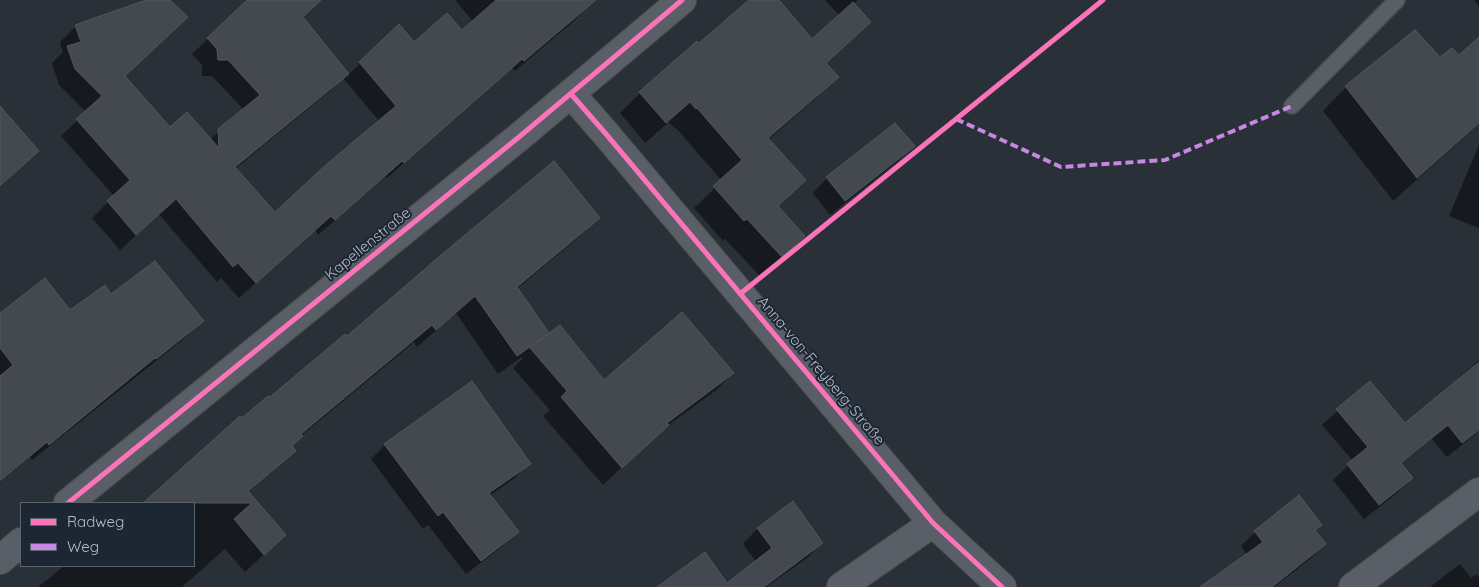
<!DOCTYPE html>
<meta charset="utf-8">
<style>
body{margin:0}
#map{position:relative;width:1479px;height:587px;overflow:hidden;background:#2a3038;font-family:Quicksand,sans-serif}
canvas{display:block}
.legend{position:absolute;left:20px;top:502px;width:175px;height:65px;box-sizing:border-box;background:#1d2633;border:1px solid #59626f;margin:0;padding:6px 9px;list-style:none;font-size:15px;color:#b4bcc9}
.legend li{display:flex;align-items:center;gap:10px;height:25px}
.legend b{width:25px;border:1px solid #59626f}
</style>
<div id="map">
<canvas width="1479" height="587"></canvas>
<ul class="legend">
<li><b style="height:6px;background:#fb73b8"></b>Radweg</li>
<li><b style="height:6px;background:#c787e3"></b>Weg</li>
</ul>
</div>
<script>
const ctx = document.querySelector('canvas').getContext('2d');
ctx.lineJoin = 'round';
function fillPath(path, color) { ctx.fillStyle = color; ctx.fill(path, 'evenodd'); }
const toPath = rows => new Path2D(rows.map(r => 'M' + r).join(''));
function strokePath(path, color, width, dash) { ctx.strokeStyle = color; ctx.lineWidth = width; ctx.lineCap = dash ? 'butt' : 'round'; ctx.setLineDash(dash || []); ctx.stroke(path); }
function drawText(font, color, halo, rows, align = 'center') {
  ctx.font = font + ' Quicksand,sans-serif'; ctx.lineWidth = 4; ctx.setLineDash([]); ctx.textBaseline = 'middle'; ctx.strokeStyle = halo; ctx.fillStyle = color; for (const [text, x, y, turn = 0] of rows) {
    ctx.save(); ctx.translate(x, y); ctx.rotate((+turn || 0) * Math.PI / 180); ctx.textAlign = isNaN(turn) ? turn : align; if (halo) ctx.strokeText(text, 0, 0); ctx.fillText(text, 0, 0); ctx.restore();
  }
}
const shadow = toPath([
 [150,0,168,0,124,76,170,129,210,139,244,110,212,76,202,76,202,65,192,54,250,0,320,0,302,17,348,75,399,26,414,43,484,92,387,178,386,176,318,235,315,230,239,298,221,278,217,282,159,214,120,250,92,218,114,196,61,136,86,112,59,85,52,63,63,52,60,42,76,26],
 [343,78,380,122,275,214,235,169,331,90],
 [455,0,595,0,575,20,515,71],
 [751,0,777,0,812,41,840,16,825,0,858,0,853,4,870,22,825,64,837,77,816,98,768,140,805,180,777,207,804,236,761,277,725,239,723,241,694,208,722,181,676,128,675,129,669,122,645,143,620,113,640,93],
 [1474,0,1479,0,1479,6],
 [1479,38,1479,124,1393,201,1323,111,1346,87,1439,58,1458,57],
 [0,108,38,151,0,187],
 [1479,145,1479,228,1449,216],
 [913,146,898,161,830,215,813,193,827,178],
 [599,218,580,236,517,289,549,335,604,382,733,373,715,391,663,429,603,485,543,416,550,410,513,368,523,358,522,357,498,374,456,313,417,347,414,342,301,436,291,447,294,450,247,493,285,535,245,572,225,549,182,587,38,587,64,566,194,566,194,503,142,503,157,491,158,492,242,420,347,338],
 [111,296,202,321,186,337,32,460,30,457,0,482,0,315,70,311],
 [1479,360,1479,431,1447,457,1432,439,1401,464,1412,478,1397,493,1364,519,1333,480,1353,461,1322,425,1369,383,1405,425],
 [385,445,529,463,515,478,489,496,517,532,503,546,466,574,428,525,423,529,371,459],
 [792,503,822,543,807,558,766,587,752,568,757,563,743,544,757,529],
 [1320,525,1314,531,1325,544,1310,559,1274,587,1202,587,1247,555,1241,546,1255,532],
 [1460,564,1471,578,1477,574,1479,577,1479,587,1430,587]
]);
const building = toPath([
 [146,0,170,0,188,17,125,76,170,127,187,112,219,148,218,129,260,95,228,60,218,60,217,49,207,38,247,0,321,0,303,17,349,74,235,167,275,212,327,164,396,106,359,62,399,24,414,42,447,13,462,30,496,0,596,0,524,61,522,59,404,163,402,161,335,220,331,216,256,283,238,263,233,267,176,199,136,235,107,201,130,180,76,119,102,96,75,69,67,46,81,42,75,25,146,0],
 [749,0,779,0,812,39,853,2,871,22,826,63,839,77,768,138,806,180,778,206,805,236,782,257,747,219,744,221,713,186,742,160,697,108,696,109,690,102,666,123,639,92,697,41,699,43,749,0],
 [1415,30,1440,57,1452,48,1459,55,1479,37,1479,123,1417,178,1345,86,1415,30],
 [0,106,39,151,0,186,0,106],
 [895,123,915,146,845,201,826,177,895,123],
 [554,161,600,218,517,287,549,333,560,325,604,380,682,312,734,373,667,423,669,425,622,468,561,397,567,391,530,348,548,334,517,356,475,296,436,330,432,325,301,434,303,436,292,446,296,451,248,491,286,535,264,555,234,519,252,503,143,503,240,416,242,418,268,396,270,397,345,334,347,336,447,250,554,161],
 [155,261,204,321,156,359,155,358,49,445,47,442,0,481,0,376,13,365,0,348,0,313,45,278,70,310,105,285,111,294,155,261],
 [1479,362,1479,430,1462,443,1448,425,1401,463,1413,478,1379,505,1347,464,1368,447,1336,409,1370,381,1405,423,1479,362],
 [472,381,531,464,489,493,519,532,481,561,443,512,438,516,384,444,472,381],
 [1299,495,1322,525,1315,530,1326,544,1272,587,1200,587,1263,542,1254,531,1299,495],
 [793,501,823,543,764,587,657,587,705,552,727,583,772,548,757,528,793,501]
]);
const service = toPath([
 [1292,106,1397,0]
]);
const minor = toPath([
 [571,94,606,134,933,523,1002,587],
 [841,587,933,523],
 [1353,587,1479,492]
]);
const tertiary = toPath([
 [68,503,519,137,682,0],
 [0,560,21,542]
]);
const quiet = toPath([
 [956,119,1061,167,1165,160,1292,106]
]);
const cycleway = toPath([
 [571,94,606,134,933,523,1002,587],
 [740,294,1103,0],
 [68,503,519,137,682,0]
]);
const streetNames = [
 ["Kapellenstraße",368,244,-39],
 ["Anna-von-Freyberg-Straße",821,371,50]
];
fillPath(shadow, '#0007');
fillPath(building, '#444950');
strokePath(building, '#52575f', 1);
strokePath(service, '#484c53', 18);
strokePath(minor, '#484c53', 30);
strokePath(tertiary, '#484c53', 30);
strokePath(service, '#5a5e66', 15);
strokePath(minor, '#5a5e66', 28);
strokePath(tertiary, '#5a5e66', 28);
strokePath(quiet, '#c787e3', 4, [8, 4]);
strokePath(cycleway, '#fb73b8', 5);
drawText('15px', '#b4bcc9', '#1d2633', streetNames);
</script>
